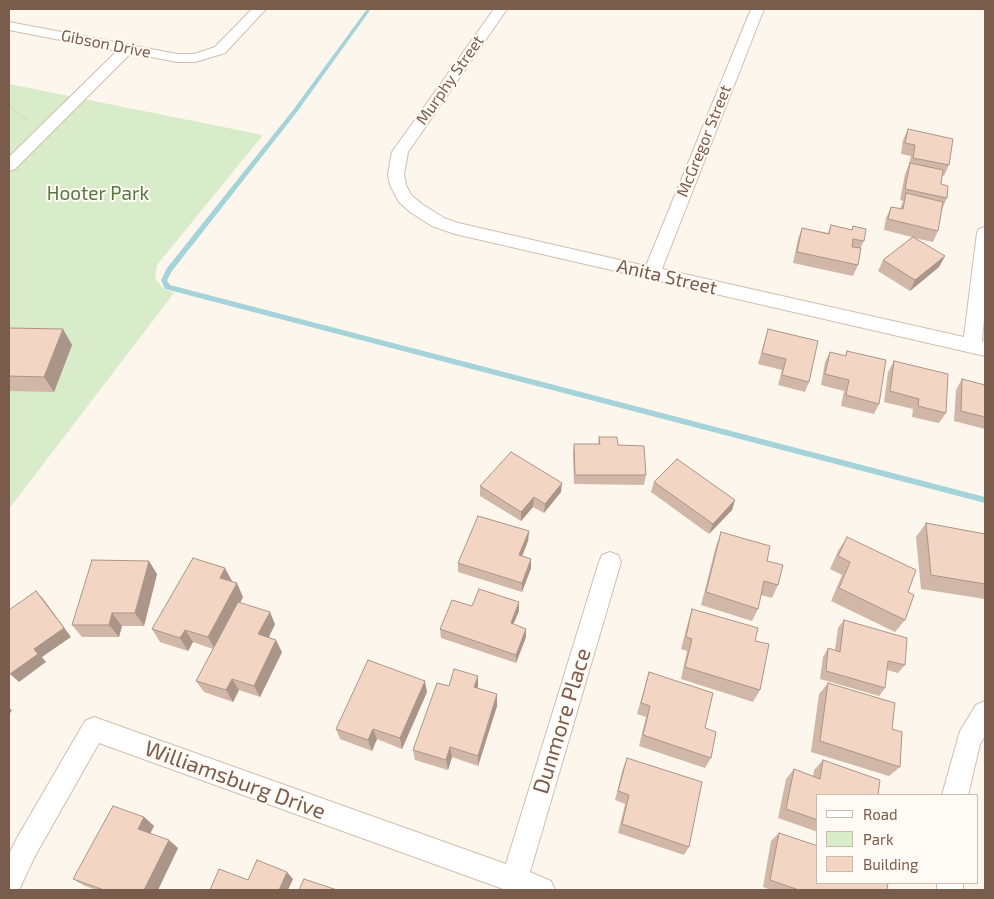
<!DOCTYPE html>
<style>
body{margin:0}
#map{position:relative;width:994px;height:899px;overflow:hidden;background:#fdf6ec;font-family:"Exo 2",sans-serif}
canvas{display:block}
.frame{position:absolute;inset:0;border:10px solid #7a5c4d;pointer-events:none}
.legend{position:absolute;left:816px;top:794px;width:162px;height:90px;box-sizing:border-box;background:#fffaf3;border:1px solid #cabbb1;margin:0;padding:6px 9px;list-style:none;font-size:15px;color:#7a5c4d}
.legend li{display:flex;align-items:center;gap:10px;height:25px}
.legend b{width:25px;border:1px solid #cabbb1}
</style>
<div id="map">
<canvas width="994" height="899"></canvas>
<div class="frame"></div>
<ul class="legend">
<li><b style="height:6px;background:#fff"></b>Road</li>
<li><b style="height:14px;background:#d8ecc9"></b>Park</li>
<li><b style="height:14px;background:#f3d5c3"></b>Building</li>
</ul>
</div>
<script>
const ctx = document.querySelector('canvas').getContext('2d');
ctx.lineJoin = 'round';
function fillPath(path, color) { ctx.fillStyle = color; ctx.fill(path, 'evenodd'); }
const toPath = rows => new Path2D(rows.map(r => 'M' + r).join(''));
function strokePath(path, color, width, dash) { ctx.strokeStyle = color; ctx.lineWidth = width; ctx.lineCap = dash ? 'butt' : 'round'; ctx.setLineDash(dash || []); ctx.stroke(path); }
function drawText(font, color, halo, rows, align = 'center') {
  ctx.font = font + ' "Exo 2",sans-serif'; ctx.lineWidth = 4; ctx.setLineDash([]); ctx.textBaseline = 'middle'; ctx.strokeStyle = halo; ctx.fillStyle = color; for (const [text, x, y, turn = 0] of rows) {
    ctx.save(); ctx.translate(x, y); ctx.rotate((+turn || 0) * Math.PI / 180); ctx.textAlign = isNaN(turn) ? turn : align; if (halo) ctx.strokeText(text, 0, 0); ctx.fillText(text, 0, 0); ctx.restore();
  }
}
const green = toPath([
 [9,84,263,135,157,265,155,279,164,289,174,293,9,509]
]);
const stream = toPath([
 [367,9,371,9,297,112,172,271,167,280,170,285,985,497,985,503,165,289,161,280,167,268,293,110,367,9]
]);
const path = toPath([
 [9,105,23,118,30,120]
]);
const street = toPath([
 [252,9,266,9,225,53,195,62,177,62,131,53,15,169,9,171,9,157,117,51,9,30,9,22,177,54,194,54,215,47,252,9],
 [494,9,507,9,408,152,404,174,406,185,411,195,422,204,444,218,458,223,646,266,751,9,764,9,662,269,964,337,977,233,979,229,985,227,985,308,982,341,985,342,985,356,455,234,432,226,410,212,399,202,390,185,388,174,392,152,494,9],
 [610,552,618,555,621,562,530,872,551,881,555,890,506,890,99,743,35,856,19,890,9,890,9,854,17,838,85,721,94,717,506,864,599,562,602,555,610,552],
 [985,701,985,736,980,744,968,795,942,795,960,731,976,705,985,701],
 [937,883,963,883,963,890,937,890,937,883]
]);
const wall = toPath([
 [908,129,949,165,944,176,942,176,941,184,947,198,942,209,938,231,933,242,914,238,945,256,939,267,910,291,878,271,883,260,912,237,884,230,886,218,891,207,900,209,903,201,900,200,905,174,909,164,911,156,901,154,903,140],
 [831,225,852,230,853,226,864,241,860,249,858,265,853,276,793,263,798,239,802,228,828,233],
 [9,328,72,345,54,392,9,391],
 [768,329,809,382,805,392,778,385,782,370,758,364],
 [847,351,879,404,874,414,841,406,844,391,821,385,825,362,830,352,845,356],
 [894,361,946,413,939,423,912,417,913,409,884,402,888,372],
 [962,379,985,385,985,429,954,421,956,390],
 [599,437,618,445,646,475,644,485,574,484,573,454,574,444,598,444],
 [654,482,735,500,732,510,709,534,651,492],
 [480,486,561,492,544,513,533,507,521,521,480,496],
 [926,523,985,534,985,599,921,589,916,537],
 [529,531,528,541,522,556,531,559,531,568,522,592,458,572,458,563],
 [721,532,767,561,778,585,772,598,761,595,758,609,752,621,701,605,716,546],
 [847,537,908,592,905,620,895,632,831,601,842,575,830,569,838,551],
 [157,574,144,626,122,626,119,637,82,637,72,625],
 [232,581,231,582,243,597,240,603,275,624,269,637,282,652,260,697,239,690,233,702,204,692,196,681,213,649,193,642,188,651,160,642,152,629],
 [472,606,519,611,513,624,526,629,526,637,516,663,441,638,440,629],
 [692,609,755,641,760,690,753,702,681,679,687,651,681,649,688,622],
 [844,620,905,665,898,673,887,670,885,688,879,696,820,679,823,657,828,648,835,650,838,628],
 [649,672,705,728,711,758,705,768,639,746,646,717,637,714],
 [828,683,892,729,900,767,889,776,811,752,819,694],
 [449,686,478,687,478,689,497,706,478,766,452,757,448,770,415,760,413,750],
 [427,692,402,749,377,739,372,751,340,739,336,729],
 [627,758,689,847,684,855,618,833,625,804,615,800,623,768],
 [823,760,818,795,818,832,778,818,786,779,794,769,813,776,814,770],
 [144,817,154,826,150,833,178,848,158,890,97,890,85,886,73,879],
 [779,833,887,890,771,890,763,887,771,841]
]);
const shadedWall = toPath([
 [945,256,939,267,910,291,915,280],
 [63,329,72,345,54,392,44,377],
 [562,483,561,492,544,513,545,504],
 [534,497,533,507,521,521,521,512],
 [735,500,732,510,709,534,713,524],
 [529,531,528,541,519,564,519,555],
 [531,559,531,568,522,592,522,583],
 [149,561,157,574,144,626,135,613],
 [225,568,232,581,226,592,220,578],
 [237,583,243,597,215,649,208,637],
 [36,591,44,600,71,637,42,657,46,662,19,682,10,674,34,649],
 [519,602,519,611,510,632,511,623],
 [270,612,275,624,264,647,258,634],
 [112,613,122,626,119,637,109,625],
 [526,629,526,637,516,663,516,655],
 [185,630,193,642,188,651,180,638],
 [276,640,282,652,260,697,254,686],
 [478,676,478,687,474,699,474,687],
 [232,679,239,690,233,702,226,690],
 [425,681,427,692,402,749,400,738],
 [497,694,497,706,478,766,478,756],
 [9,708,12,710,9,715],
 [373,729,377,739,372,751,368,740],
 [450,747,452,757,448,770,446,760],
 [144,817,154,826,148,838,138,829],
 [169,840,178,848,158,890,144,890],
 [287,872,293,879,288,890,279,890]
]);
const building = toPath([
 [908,129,953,139,949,165,913,158,915,145,905,143,908,129],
 [910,163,943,170,941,184,948,186,947,198,905,189,910,163],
 [906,193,943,202,938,231,888,219,891,207,903,209,906,193],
 [831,225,852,230,853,226,866,229,864,241,853,239,852,247,861,248,858,265,797,252,802,228,829,234,831,225],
 [913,237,945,256,915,280,883,260,913,237],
 [9,328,63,329,44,377,9,376,9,328],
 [768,329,818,341,809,382,782,375,786,359,762,353,768,329],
 [847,351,886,360,879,404,846,395,849,380,825,374,830,352,846,356,847,351],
 [894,361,948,374,946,413,918,406,919,399,890,391,894,361],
 [962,379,985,385,985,417,961,411,962,379],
 [599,437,617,437,618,445,644,446,646,475,575,475,574,444,600,444,599,437],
 [511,452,562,483,545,504,534,497,521,512,480,486,511,452],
 [677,459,735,500,713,524,654,482,677,459],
 [478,516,529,531,519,555,531,559,522,583,458,563,478,516],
 [926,523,985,534,985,584,931,575,926,523],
 [721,532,770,546,767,561,783,565,778,585,764,581,758,609,706,592,721,532],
 [847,537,916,570,908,592,914,595,905,620,839,588,850,562,838,556,847,537],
 [193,558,225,568,220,578,237,583,208,637,185,630,180,638,152,629,193,558],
 [92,560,149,561,135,613,112,613,109,625,72,625,92,560],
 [479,589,519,602,511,623,526,629,516,655,440,629,452,600,472,606,479,589],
 [36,591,64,628,34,649,38,654,10,674,9,672,9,610,36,591],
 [238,602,270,612,258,634,276,640,254,686,232,679,226,690,196,681,238,602],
 [692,609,758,628,755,641,769,644,760,690,685,667,692,639,686,637,692,609],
 [844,620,907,638,905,665,888,661,885,688,826,671,828,648,840,652,844,620],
 [368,660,425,681,400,738,373,729,368,740,336,729,368,660],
 [454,669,478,676,474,687,497,694,478,756,450,747,446,760,413,750,437,683,449,686,454,669],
 [649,672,713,693,705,728,716,732,711,758,643,735,650,706,641,703,649,672],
 [828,683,895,703,892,729,902,732,900,767,820,741,828,683],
 [627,758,702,782,689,847,622,824,629,795,618,791,627,758],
 [823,760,880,780,878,795,818,795,818,820,786,809,794,769,820,779,823,760],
 [113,806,144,817,138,829,169,840,144,890,104,890,73,879,113,806],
 [779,833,818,846,818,883,888,883,887,890,799,890,770,880,779,833],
 [257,860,287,872,279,890,210,890,219,869,248,880,257,860],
 [304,879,337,890,299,890,304,879]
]);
const farStreetnames = [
 ["Gibson Drive",106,44,11],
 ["Murphy Street",450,80,-55],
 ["McGregor Street",704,141,-68]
];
const parkNames = [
 ["Hooter Park",98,194]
];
const streetNames = [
 ["Anita Street",667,277,13]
];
const nearStreetnames = [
 ["Dunmore Place",562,721,-73],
 ["Williamsburg Drive",235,780,20]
];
fillPath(green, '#d8ecc9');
fillPath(stream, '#a5d3da');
strokePath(street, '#d1beb0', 2);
strokePath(path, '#d9b8a5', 2.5, [0.5, 2.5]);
fillPath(street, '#fff');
fillPath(wall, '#d1b7a8');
fillPath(shadedWall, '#aa9588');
fillPath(building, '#f3d5c3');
strokePath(building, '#aa9588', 1);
drawText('16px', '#7a5c4d', '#fffaf3', farStreetnames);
drawText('19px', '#537a41', '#fffaf3', parkNames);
drawText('19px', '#7a5c4d', '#fffaf3', streetNames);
drawText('22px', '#7a5c4d', '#fffaf3', nearStreetnames);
</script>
